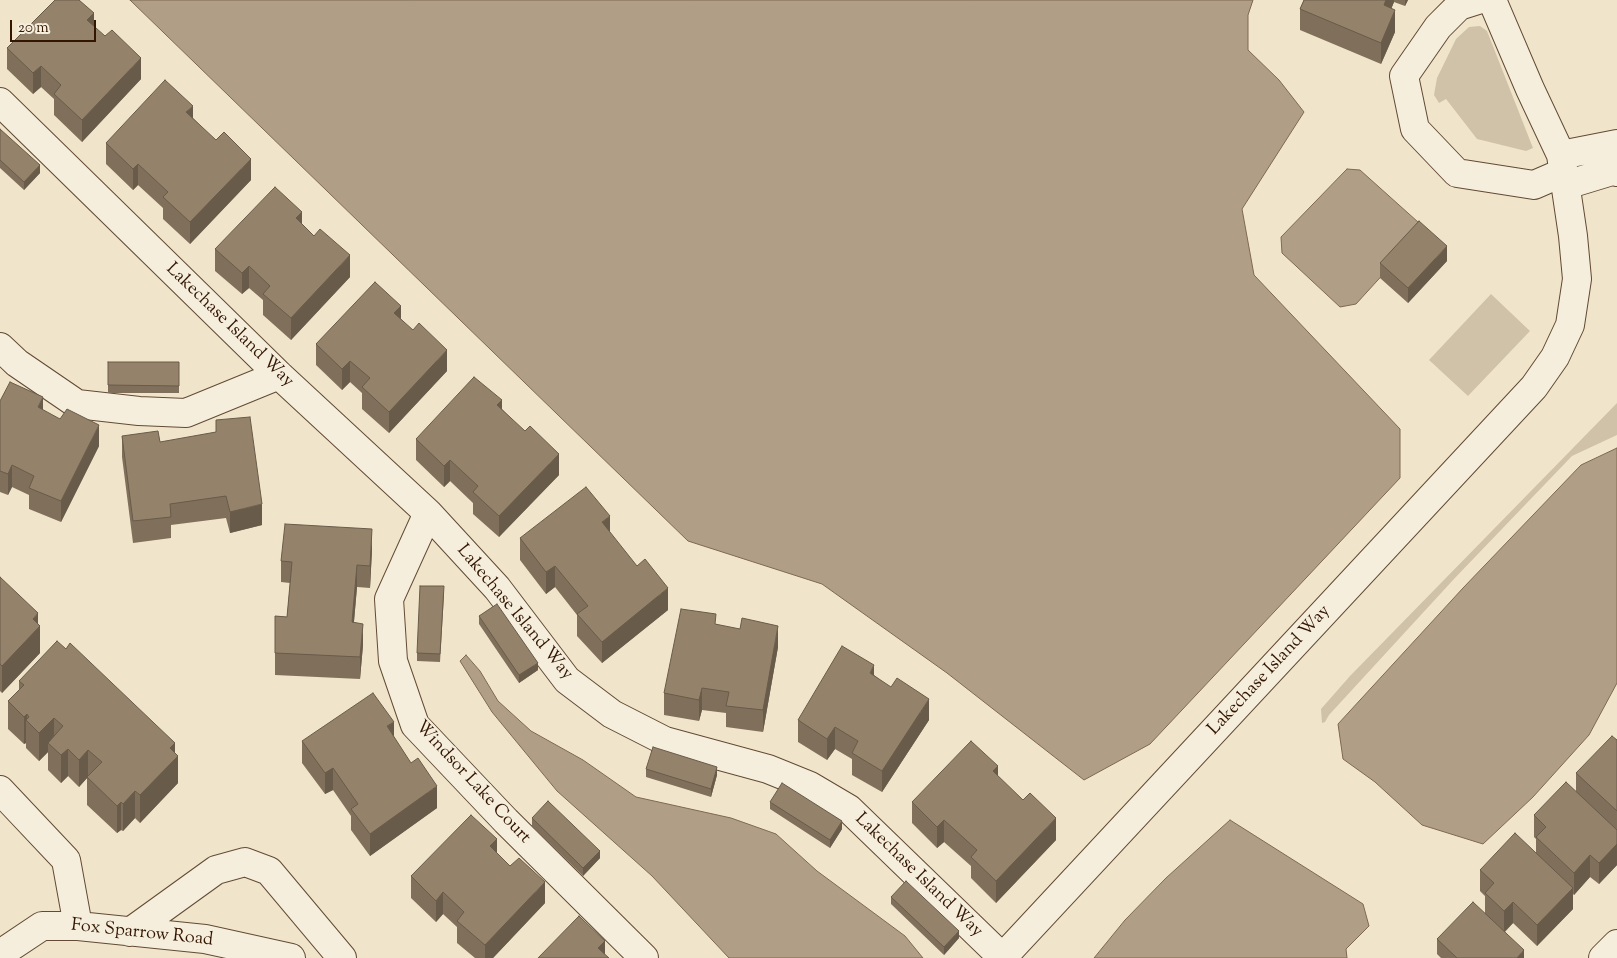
<!DOCTYPE html>
<style>
body{margin:0}
#map{position:relative;width:1617px;height:958px;overflow:hidden;background:#f0e5ca;font-family:"Sorts Mill Goudy",serif}
canvas{display:block}
.scale{position:absolute;left:10px;top:20px;width:86px;height:22px;box-sizing:border-box;border:2px solid #331601;border-top:0;padding-left:6px;font-size:15px;line-height:18px;white-space:nowrap;color:#331601;-webkit-text-stroke:4px #f5eedd;paint-order:stroke}
</style>
<div id="map">
<canvas width="1617" height="958"></canvas>
<div class="scale">20 m</div>
</div>
<script>
const ctx = document.querySelector('canvas').getContext('2d');
ctx.lineJoin = 'round';
function fillPath(path, color) { ctx.fillStyle = color; ctx.fill(path, 'evenodd'); }
const toPath = rows => new Path2D(rows.map(r => 'M' + r).join(''));
function strokePath(path, color, width, dash) { ctx.strokeStyle = color; ctx.lineWidth = width; ctx.lineCap = dash ? 'butt' : 'round'; ctx.setLineDash(dash || []); ctx.stroke(path); }
function drawText(font, color, halo, rows, align = 'center') {
  ctx.font = font + ' "Sorts Mill Goudy",serif'; ctx.lineWidth = 4; ctx.setLineDash([]); ctx.textBaseline = 'middle'; ctx.strokeStyle = halo; ctx.fillStyle = color; for (const [text, x, y, turn = 0] of rows) {
    ctx.save(); ctx.translate(x, y); ctx.rotate((+turn || 0) * Math.PI / 180); ctx.textAlign = isNaN(turn) ? turn : align; if (halo) ctx.strokeText(text, 0, 0); ctx.fillText(text, 0, 0); ctx.restore();
  }
}
const green = toPath([
 [1480,26,1487,31,1533,148,1526,151,1477,139,1446,99,1439,103,1434,95,1437,78,1456,39,1469,27],
 [1491,294,1530,331,1468,396,1429,360],
 [1617,403,1617,435,1572,456,1454,579,1329,715,1325,722,1322,723,1321,709,1350,676]
]);
const water = toPath([
 [130,0,1253,0,1248,15,1248,50,1279,80,1304,112,1242,209,1254,275,1400,429,1400,478,1150,744,1084,780,947,673,822,584,688,541,130,0],
 [1347,169,1360,170,1418,222,1419,235,1356,304,1340,307,1282,253,1281,237,1347,169],
 [1617,448,1617,683,1589,735,1533,797,1483,844,1422,825,1375,782,1343,759,1338,724,1463,588,1581,465,1617,448],
 [466,655,480,671,498,701,531,731,583,760,636,797,731,818,776,834,817,871,905,936,923,958,729,958,652,876,557,791,492,712,460,661,466,655],
 [1230,820,1363,904,1369,926,1346,949,1347,958,1094,958,1125,920,1166,878,1230,820]
]);
const minor = toPath([
 [1478,0,1459,6,1438,27,1404,76,1415,129,1457,173,1534,185,1564,172],
 [0,102,279,375,428,513,497,588,567,680,612,714,665,741,768,769,810,786,849,809,1003,958],
 [1561,155,1617,144],
 [1566,185,1612,171,1617,172],
 [0,347,17,363,77,404,139,411,186,413,279,375],
 [428,513,389,599,393,661,415,725,506,821,644,958],
 [0,790,66,860,78,926],
 [130,932,216,870,245,862,269,871,342,958],
 [0,954,42,926,78,926,205,939,291,958],
 [1002,958,1534,387,1555,357,1570,325,1577,279,1573,236,1561,155,1530,89,1492,0],
 [1603,958,1617,944]
]);
const wall = toPath([
 [1304,0,1408,0,1405,6,1394,2,1391,9,1395,32,1381,64,1300,30,1300,9],
 [94,26,141,79,82,142,54,115,54,99,41,87,33,94,7,69,7,48],
 [193,118,251,180,190,244,163,219,163,208,138,185,133,190,106,164,106,143],
 [0,129,40,173,24,190,0,168],
 [302,224,350,277,291,340,263,315,263,300,249,288,242,294,215,271,215,249],
 [1447,261,1408,303,1380,278,1380,263],
 [401,319,447,371,389,433,362,409,362,393,350,382,342,390,316,365,316,344],
 [108,362,179,362,179,393,108,393],
 [0,401,43,410,99,446,61,522,29,509,29,495,12,487,8,495,0,492],
 [502,409,559,475,499,537,473,514,473,503,450,481,444,487,416,460,416,439],
 [122,436,160,442,262,525,230,533,226,518,171,525,171,538,133,543,122,457],
 [610,533,668,610,602,663,577,636,577,615,555,587,546,594,520,560,520,538],
 [372,550,370,588,357,587,354,622,363,645,360,679,275,675,275,616,287,617,290,583,281,582,281,561],
 [0,577,38,623,40,653,2,693,0,691],
 [444,594,440,662,417,661,417,653],
 [479,616,538,670,519,683,479,624],
 [716,624,778,647,763,732,726,727,726,713,702,710,699,721,664,715,664,693],
 [874,675,929,720,882,792,852,775,852,759,835,749,827,760,798,742,798,720],
 [19,681,175,753,178,783,140,823,135,818,123,831,121,830,117,833,87,805,87,778,79,787,68,776,61,783,48,770,48,752,39,761,26,748,26,743,24,744,8,729,8,701,19,690],
 [394,737,437,808,370,856,351,830,351,816,333,790,325,794,302,763,302,741],
 [1617,740,1617,865,1599,884,1590,877,1574,895,1573,894,1573,909,1537,946,1513,923,1505,932,1524,958,1441,958,1437,954,1437,939,1485,913,1485,896,1480,891,1480,870,1536,853,1536,839,1534,837,1534,815,1576,792,1576,773],
 [646,769,717,775,711,797,646,777],
 [998,776,1056,840,996,903,971,878,971,866,944,842,937,848,912,823,912,802],
 [770,802,842,829,830,848,770,809],
 [532,818,600,858,583,876,532,826],
 [497,853,545,903,493,958,475,958,457,943,457,927,443,914,436,922,411,898,411,876],
 [891,897,959,938,944,955,891,904]
]);
const shadedWall = toPath([
 [1386,0,1394,0,1394,2,1384,27,1384,5],
 [1405,0,1408,0,1405,6],
 [1395,10,1395,32,1381,64,1381,43],
 [94,13,94,35,87,20],
 [141,58,141,79,82,142,82,120],
 [41,66,41,87,33,94,33,73],
 [193,106,193,127,186,112],
 [251,159,251,180,190,244,190,222],
 [138,164,138,185,133,190,133,169],
 [40,165,40,173,24,190,24,182],
 [302,212,302,233,296,218],
 [1447,246,1447,261,1408,303,1408,288],
 [350,255,350,277,291,340,291,318],
 [249,266,249,288,242,294,242,273],
 [401,306,401,328,394,313],
 [447,350,447,371,389,433,389,412],
 [350,361,350,382,342,390,342,369],
 [43,397,43,419,38,407],
 [502,400,502,422,497,405],
 [99,425,99,446,61,522,61,501],
 [559,454,559,475,499,537,499,516],
 [450,460,450,481,444,487,444,466],
 [12,465,12,487,8,495,8,474],
 [262,504,262,525,230,533,230,512],
 [610,516,610,537,602,522],
 [372,529,372,550,370,588,370,566],
 [357,565,357,587,352,643,352,622],
 [555,566,555,587,546,594,546,572],
 [668,588,668,610,602,663,602,642],
 [38,613,38,628,40,626,40,653,2,693,2,666,33,619],
 [363,624,363,645,360,679,360,657],
 [778,626,778,647,763,732,763,710],
 [538,663,538,670,519,683,519,675],
 [874,665,874,686,870,673],
 [702,688,702,710,699,721,699,700],
 [929,699,929,720,882,792,882,771],
 [27,714,27,721,26,720,26,743,24,744,24,717],
 [54,718,54,745,48,743,48,752,39,761,39,733],
 [394,722,394,743,387,726],
 [835,727,835,749,827,760,827,739],
 [175,743,175,759,178,756,178,783,140,823,140,795,170,748],
 [68,749,68,776,61,783,61,755],
 [88,750,88,777,79,787,79,760],
 [998,766,998,787,993,771],
 [717,767,717,775,711,797,711,789],
 [333,768,333,790,325,794,325,773],
 [437,786,437,808,370,856,370,834],
 [135,791,135,818,123,831,123,804],
 [121,802,121,830,117,833,117,806],
 [1056,818,1056,840,996,903,996,881],
 [944,820,944,842,937,848,937,827],
 [842,821,842,829,830,848,830,840],
 [497,839,497,861,490,846],
 [1617,844,1617,865,1599,884,1599,863],
 [600,851,600,858,583,876,583,868],
 [1590,855,1590,877,1574,895,1574,873],
 [545,882,545,903,493,958,485,958,485,945],
 [1573,888,1573,909,1537,946,1537,925],
 [443,892,443,914,436,922,436,901],
 [1513,902,1513,923,1504,932,1504,911],
 [959,931,959,938,944,955,944,947],
 [605,941,605,958,598,948],
 [1524,950,1524,958,1517,958]
]);
const building = toPath([
 [55,0,79,0,94,13,87,20,105,36,112,30,141,58,82,120,54,94,61,85,41,66,33,73,7,48,55,0],
 [1304,0,1386,0,1384,5,1395,10,1381,43,1300,9,1304,0],
 [165,80,193,106,186,112,216,140,224,132,251,159,190,222,163,197,168,192,138,164,133,169,106,143,165,80],
 [0,129,40,165,24,182,0,160,0,129],
 [275,187,302,212,296,218,314,236,320,229,350,255,291,318,263,294,270,286,249,266,242,273,215,249,275,187],
 [1419,221,1447,246,1408,288,1380,263,1419,221],
 [375,282,401,306,394,313,413,330,419,323,447,350,389,412,362,387,370,378,350,361,342,369,316,344,375,282],
 [108,362,179,362,179,386,108,385,108,362],
 [474,377,502,400,497,405,525,431,530,426,559,454,499,516,473,492,478,486,450,460,444,466,416,439,474,377],
 [10,382,43,397,38,407,60,419,67,409,99,425,61,501,29,488,34,476,12,465,8,474,0,471,0,401,10,382],
 [250,417,262,504,230,512,226,496,170,504,171,517,133,521,122,436,158,431,160,442,216,432,216,420,250,417],
 [586,487,610,516,602,522,637,566,645,559,668,588,602,642,577,614,588,606,555,566,546,572,520,538,586,487],
 [285,524,372,529,370,566,357,565,352,622,363,624,360,657,275,653,275,616,287,617,292,562,281,561,285,524],
 [0,577,38,613,33,619,40,626,2,666,0,664,0,577],
 [420,586,444,586,440,654,417,653,420,586],
 [497,604,538,663,519,675,479,616,497,604],
 [681,609,716,614,715,624,740,629,742,618,778,626,763,710,726,706,729,692,702,688,699,700,664,693,681,609],
 [57,641,66,649,70,643,175,743,170,748,178,756,140,795,135,791,123,804,121,802,117,806,87,777,102,762,88,750,79,760,68,749,61,755,48,743,63,726,54,718,39,733,26,720,29,717,27,714,24,717,8,701,24,685,19,681,57,641],
 [842,646,874,665,870,673,891,687,897,678,929,699,882,771,852,753,858,741,835,727,827,739,798,720,842,646],
 [373,693,394,722,387,726,411,763,418,758,437,786,370,834,351,809,358,804,333,768,325,773,302,741,373,693],
 [1612,736,1617,740,1617,811,1576,773,1612,736],
 [971,741,998,766,993,771,1023,800,1030,793,1056,818,996,881,971,857,977,850,944,820,937,827,912,802,971,741],
 [653,747,717,767,711,789,646,769,653,747],
 [1566,782,1617,830,1617,844,1599,863,1590,855,1574,873,1536,837,1546,827,1534,815,1566,782],
 [782,783,842,821,830,840,770,802,782,783],
 [548,801,600,851,583,868,532,818,548,801],
 [471,815,497,839,490,846,510,866,519,858,545,882,485,945,457,921,464,912,443,892,436,901,411,876,471,815],
 [1515,833,1573,888,1537,925,1513,902,1504,911,1485,893,1494,883,1480,870,1515,833],
 [906,881,959,931,944,947,891,897,906,881],
 [1473,902,1524,950,1517,958,1457,958,1437,939,1473,902],
 [579,916,605,941,598,948,609,958,538,958,579,916]
]);
const streetNames = [
 ["Lakechase Island Way",229,326,44],
 ["Lakechase Island Way",514,613,50],
 ["Lakechase Island Way",1270,671,-47],
 ["Windsor Lake Court",472,783,47],
 ["Lakechase Island Way",918,876,44],
 ["Fox Sparrow Road",142,934,6]
];
fillPath(green, '#d0c2a8');
fillPath(water, '#b09f86');
strokePath(water, '#7e6851', 1);
strokePath(minor, '#624a33', 30);
strokePath(minor, '#f5eedd', 28);
fillPath(wall, '#80705b');
fillPath(shadedWall, '#685b4a');
fillPath(building, '#95826a');
strokePath(building, '#685b4a', 1);
drawText('18px', '#331601', '#f5eedd', streetNames);
</script>
